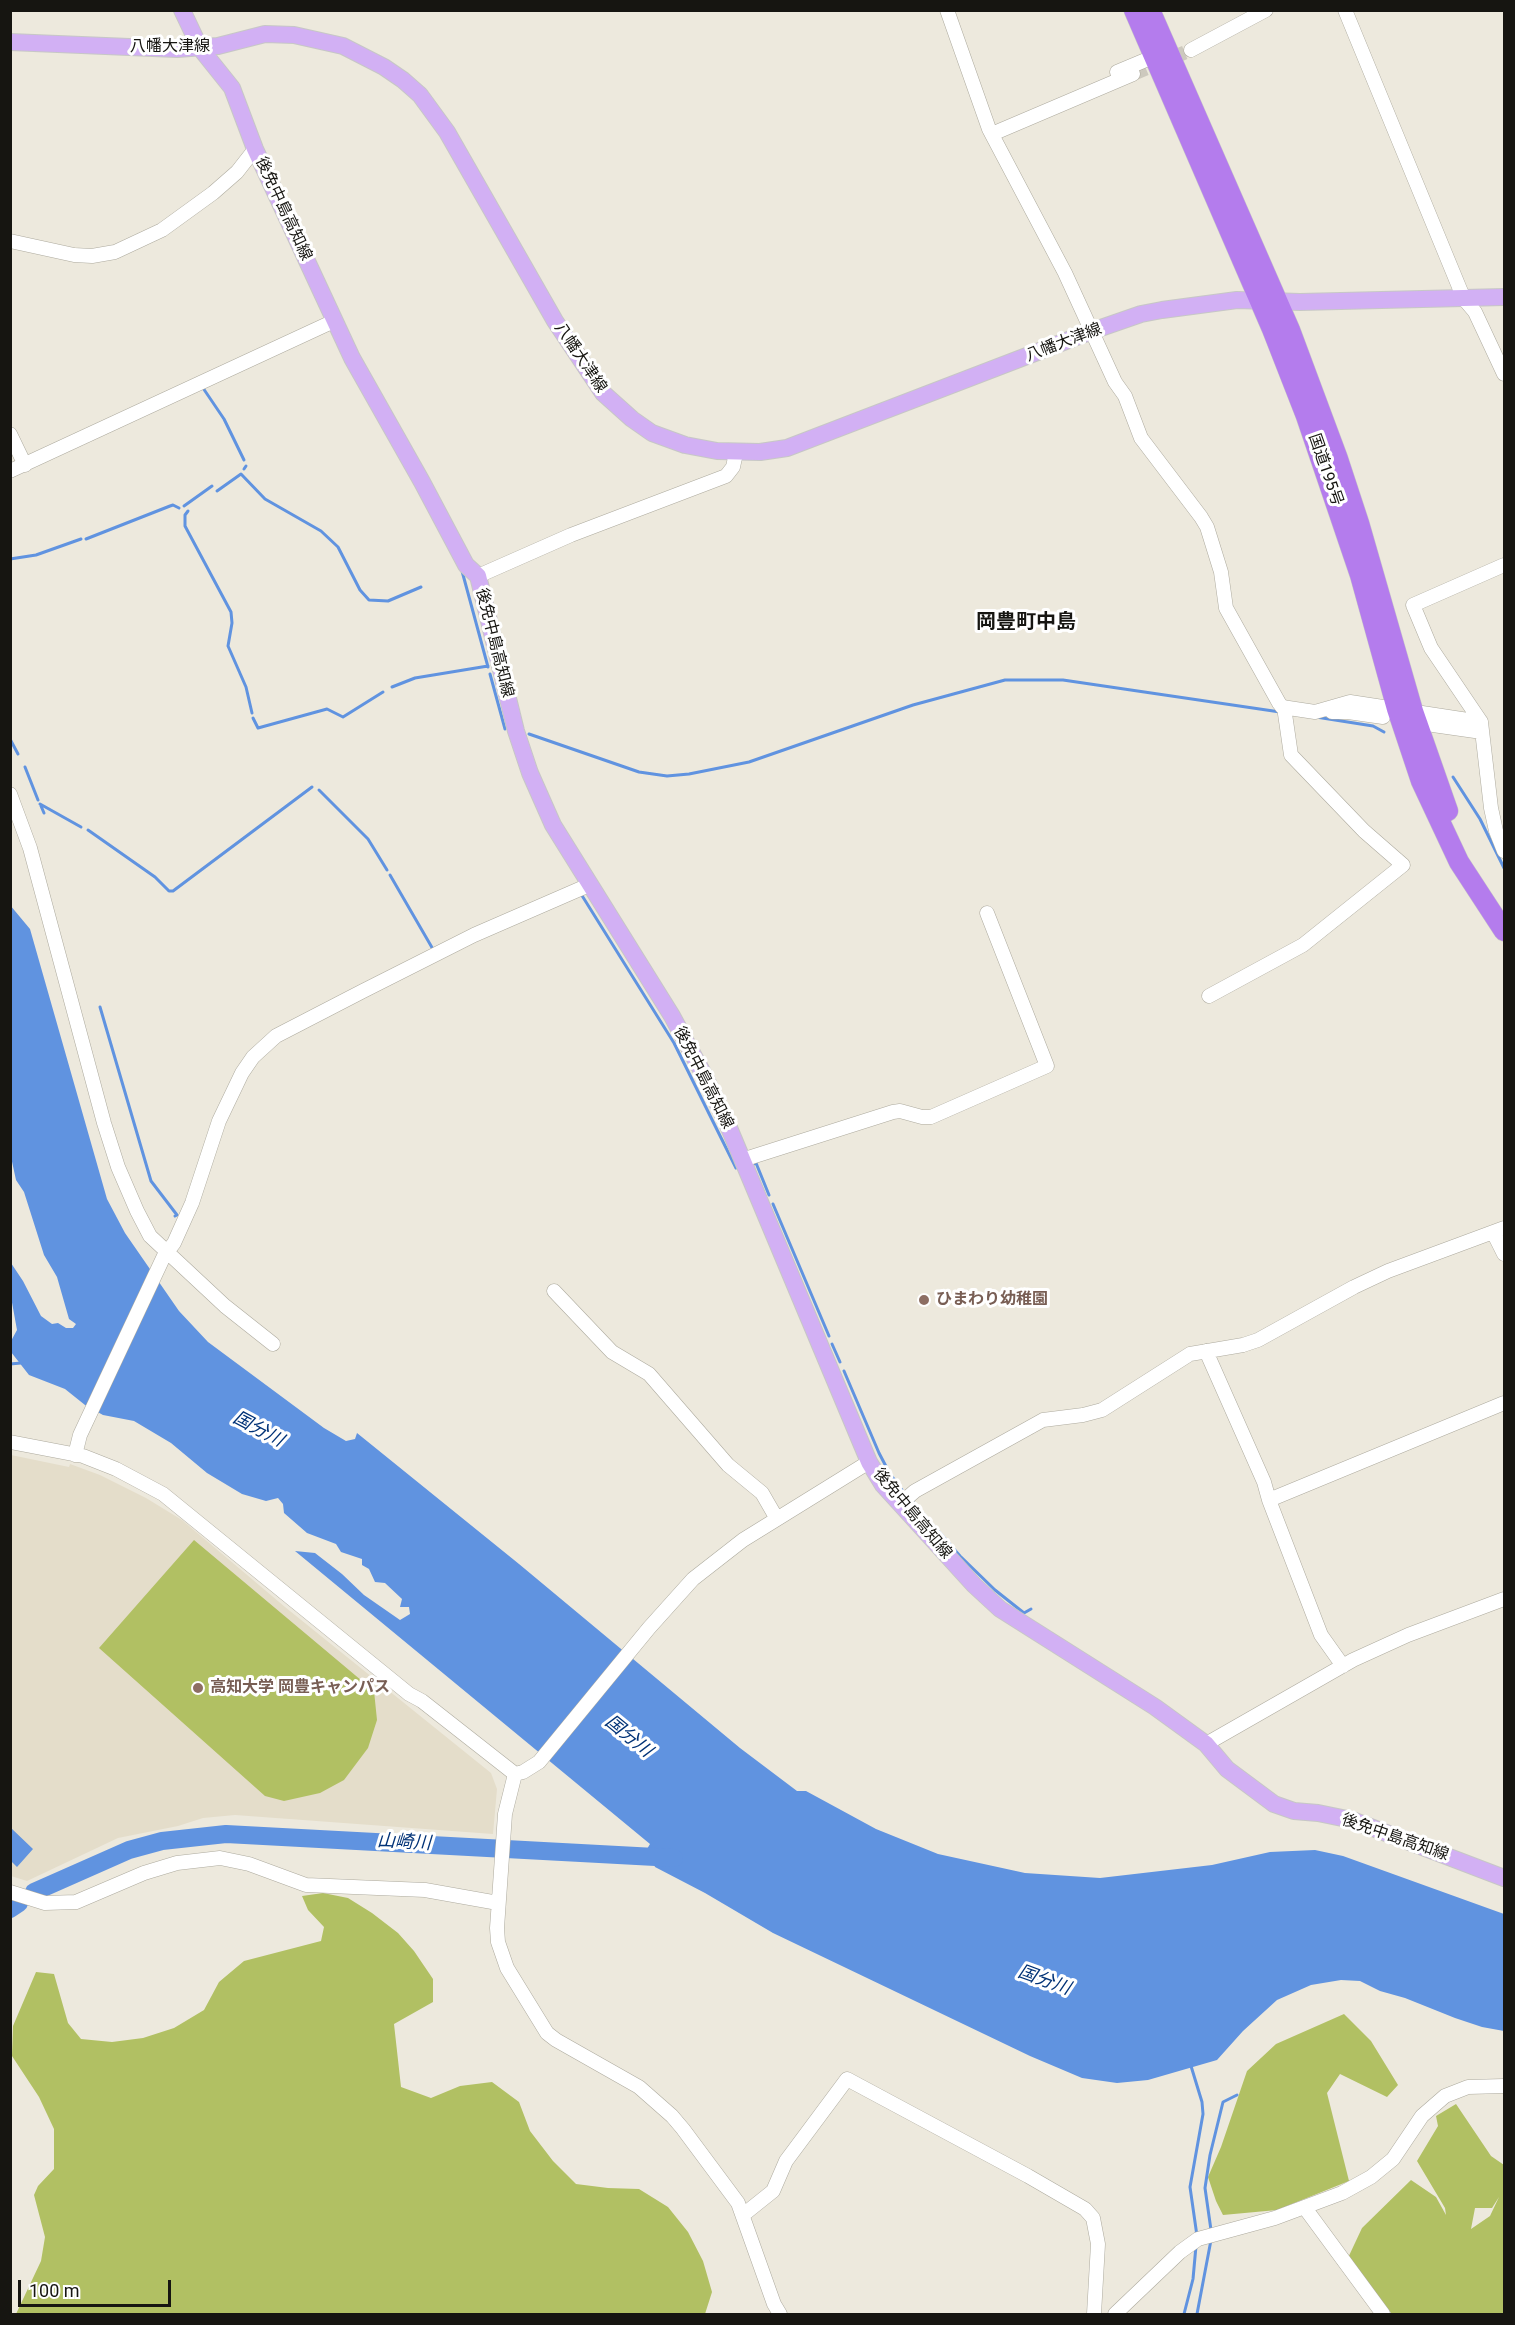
<!DOCTYPE html>
<meta charset="utf-8">
<style>
body{margin:0}
#map{position:relative;width:1515px;height:2325px;overflow:hidden;background:#ede9dd;font-family:Roboto,sans-serif}
canvas{display:block}
.frame{position:absolute;inset:0;border:12px solid #161511;pointer-events:none}
.scale{position:absolute;left:18px;top:2280px;width:153px;height:27px;box-sizing:border-box;border:3px solid #161511;border-top:0;padding-left:8px;font-size:18px;line-height:21px;white-space:nowrap;color:#161511;-webkit-text-stroke:4px #fff;paint-order:stroke}
</style>
<div id="map">
<canvas width="1515" height="2325"></canvas>
<div class="frame"></div>
<div class="scale">100 m</div>
</div>
<script>
const ctx = document.querySelector('canvas').getContext('2d');
ctx.lineJoin = 'round';
function fillPath(path, color) { ctx.fillStyle = color; ctx.fill(path, 'evenodd'); }
const toPath = rows => new Path2D(rows.map(r => 'M' + r).join(''));
function strokePath(path, color, width, dash) { ctx.strokeStyle = color; ctx.lineWidth = width; ctx.lineCap = dash ? 'butt' : 'round'; ctx.setLineDash(dash || []); ctx.stroke(path); }
function drawText(font, color, halo, rows, align = 'center') {
  ctx.font = font + ' Roboto,"Noto Sans JP",sans-serif'; ctx.lineWidth = 6; ctx.setLineDash([]); ctx.textBaseline = 'middle'; ctx.strokeStyle = halo; ctx.fillStyle = color; for (const [text, x, y, turn = 0] of rows) {
    ctx.save(); ctx.translate(x, y); ctx.rotate((+turn || 0) * Math.PI / 180); ctx.textAlign = isNaN(turn) ? turn : align; if (halo) ctx.strokeText(text, 0, 0); ctx.fillText(text, 0, 0); ctx.restore();
  }
}
const built = toPath([
 [11,1455,69,1467,70,1464,100,1475,146,1498,182,1520,285,1607,491,1773,497,1789,493,1834,235,1815,203,1818,178,1826,118,1838,27,1881,11,1876]
]);
const green = toPath([
 [194,1540,374,1691,377,1720,368,1748,344,1780,320,1793,284,1801,265,1796,99,1648],
 [323,1893,348,1898,372,1913,398,1933,414,1951,433,1979,433,2002,394,2024,401,2087,431,2098,460,2086,492,2082,519,2102,530,2131,553,2161,576,2184,608,2188,639,2189,668,2207,688,2232,703,2261,712,2292,705,2314,16,2314,41,2261,45,2237,34,2195,38,2186,54,2169,54,2129,39,2097,12,2056,13,2026,36,1972,54,1974,68,2023,81,2039,112,2042,143,2038,174,2028,204,2010,219,1982,244,1961,321,1941,324,1927,308,1910,302,1896],
 [1344,2014,1371,2041,1398,2085,1387,2097,1340,2074,1327,2093,1349,2181,1277,2210,1223,2215,1216,2201,1208,2177,1221,2147,1247,2071,1276,2044],
 [1456,2104,1491,2156,1504,2165,1504,2314,1392,2314,1347,2260,1362,2228,1411,2180,1436,2197,1446,2215,1445,2208,1417,2161,1438,2126,1436,2116],
 [1499,2197,1490,2216,1471,2229,1475,2208,1492,2208]
]);
const water = toPath([
 [10,905,30,929,107,1199,125,1233,179,1311,208,1342,324,1428,346,1441,355,1439,357,1433,519,1564,740,1748,797,1791,806,1791,876,1829,938,1854,1025,1873,1100,1878,1212,1865,1270,1852,1315,1850,1343,1856,1504,1914,1504,2031,1482,2027,1455,2018,1405,1998,1380,1991,1360,1981,1341,1980,1311,1985,1277,2000,1243,2031,1217,2060,1148,2080,1117,2083,1082,2078,1030,2056,773,1933,705,1893,655,1867,647,1849,650,1844,295,1551,315,1553,342,1574,364,1595,400,1620,410,1614,409,1607,400,1607,402,1599,385,1583,375,1582,369,1569,362,1565,362,1559,341,1552,336,1544,307,1533,284,1513,283,1504,278,1498,266,1501,242,1494,207,1473,171,1443,134,1421,103,1415,85,1405,65,1389,29,1375,11,1352,11,1341,17,1330,11,1297,11,1263,23,1281,41,1316,52,1324,58,1323,66,1328,73,1328,76,1324,69,1319,57,1277,44,1255,24,1192,16,1180,11,1157],
 [11,1828,33,1849,17,1867,11,1861]
]);
const stream = toPath([
 [203,388,224,419,244,460],
 [244,469,246,466],
 [217,491,241,474,265,499,321,531,338,547,360,590,369,600,388,601,421,587],
 [184,506,212,486],
 [188,511,185,515,185,526,231,612,232,623,228,646,246,687,252,713],
 [86,539,170,506,173,505,179,508],
 [10,559,36,555,81,539],
 [462,571,488,667],
 [490,674,505,729],
 [392,687,415,678,488,666],
 [1316,717,1373,726,1384,732],
 [253,718,258,728,327,709,343,717,383,692],
 [529,734,639,772,667,776,689,774,749,762,913,705,1005,680,1063,680,1280,712],
 [10,739,18,754],
 [25,767,38,800],
 [1453,777,1480,819,1504,868],
 [319,790,368,839,387,870],
 [40,804,81,827],
 [41,806,44,813],
 [88,830,155,877,169,891,173,891,312,787],
 [390,875,434,951],
 [581,894,674,1043,736,1168],
 [100,1007,151,1181,177,1215,175,1216],
 [754,1164,756,1163,769,1195],
 [773,1204,829,1336],
 [832,1344,840,1362],
 [10,1364,21,1363],
 [844,1371,879,1453,890,1474,904,1493],
 [912,1501,960,1556,995,1590,1024,1613,1031,1609],
 [1191,2066,1202,2102,1203,2114,1190,2187,1197,2236],
 [1211,2230,1205,2188,1210,2155,1223,2102,1237,2095],
 [1184,2314,1193,2279,1196,2246],
 [1197,2314,1211,2240]
]);
const river = toPath([
 [34,1892,129,1850,162,1841,226,1834,674,1858],
 [10,1909,19,1903]
]);
const minorTunnel = toPath([
 [1133,74,1191,50]
]);
const minor = toPath([
 [947,10,989,129,1065,273,1115,382,1125,396,1141,438,1201,517,1207,527,1221,572,1226,608,1279,703,1282,707,1315,712,1350,702,1481,722,1491,808,1496,831,1504,851],
 [1345,10,1464,299,1475,312,1504,374],
 [1191,50,1266,10],
 [1117,72,1160,54],
 [992,134,1133,74],
 [10,241,74,255,92,256,115,252,162,230,213,193,237,172,255,149],
 [10,434,25,465],
 [10,471,334,321],
 [478,576,571,535,726,476,733,467,736,453],
 [1332,712,1348,712,1383,717],
 [1481,722,1431,648,1413,605,1504,565],
 [1433,725,1482,732],
 [10,794,30,848,104,1123,118,1167,137,1211,150,1236,225,1306,273,1344],
 [1209,996,1303,945,1403,865,1364,831,1291,755,1284,707],
 [742,1160,893,1112,900,1111,922,1117,931,1117,1047,1066,987,913],
 [1493,1232,1504,1254],
 [554,1291,612,1352,649,1374,728,1465,762,1493,777,1519],
 [1206,1351,1264,1482,1269,1500,1321,1635,1343,1666],
 [10,1442,83,1456,116,1469,163,1494,409,1694,422,1701,515,1774,523,1772,539,1762,649,1628,693,1579,743,1540,869,1462],
 [75,1455,80,1435,164,1256,174,1243,192,1203,219,1121,242,1073,253,1057,276,1036,363,991,474,935,589,885],
 [1269,1500,1504,1403],
 [900,1504,915,1491,1043,1420,1083,1415,1102,1410,1190,1354,1243,1345,1258,1340,1354,1287,1388,1271,1504,1228],
 [1206,1744,1353,1660,1408,1635,1504,1599],
 [515,1774,505,1814,497,1928,498,1942,507,1968,547,2033,556,2040,639,2087,672,2116,683,2129,738,2203,774,2304,780,2314],
 [10,1892,45,1903,76,1902,144,1873,177,1863,220,1858,249,1864,306,1885,425,1890,498,1903],
 [1305,2208,1383,2314],
 [743,2215,773,2191,786,2161,847,2079,1028,2176,1085,2209,1093,2218,1098,2244,1094,2314],
 [1115,2314,1180,2252,1198,2239,1275,2218,1342,2193,1371,2177,1393,2159,1422,2116,1445,2096,1468,2087,1504,2086]
]);
const major = toPath([
 [182,10,200,48,232,88,255,149,352,358,422,482,466,565,478,576,516,731,530,773,553,825,672,1016,704,1075,727,1123,869,1462,883,1485,974,1585,1000,1609,1155,1707,1206,1744,1227,1769,1274,1804,1294,1811,1318,1813,1352,1820,1504,1878],
 [10,42,177,49,218,46,265,34,294,35,343,46,384,67,403,80,420,95,447,132,555,321,603,393,632,419,652,433,685,445,717,451,760,452,787,448,1092,331,1141,314,1162,310,1237,300,1300,302,1504,297]
]);
const highway = toPath([
 [1134,10,1272,329,1306,416,1360,575,1397,709,1421,781,1459,862,1504,931],
 [1150,10,1290,330,1338,459,1359,523,1413,711,1448,811]
]);
const markers = [
 [924,1300,6,"#8d6e63"],
 [198,1688,6,"#8d6e63"]
];
const streetNames = [
 ["八幡大津線",170,47],
 ["後免中島高知線",283,209,65],
 ["八幡大津線",1064,343,-21],
 ["八幡大津線",580,358,56],
 ["国道195号",1325,470,71],
 ["後免中島高知線",494,643,76],
 ["後免中島高知線",703,1078,63],
 ["後免中島高知線",912,1514,50],
 ["後免中島高知線",1395,1838,19]
];
const educationNames = [
 ["ひまわり幼稚園",936,1300],
 ["高知大学 岡豊キャンパス",210,1688]
];
const waterNames = [
 ["国分川",258,1430,28],
 ["国分川",628,1737,39],
 ["山崎川",404,1843,3],
 ["国分川",1044,1981,20]
];
const quarterNames = [
 ["岡豊町中島",1026,623]
];
fillPath(built, '#e4ddca');
fillPath(green, '#b1c063');
fillPath(water, '#6093e0');
strokePath(stream, '#6093e0', 3);
strokePath(river, '#6093e0', 18);
strokePath(minorTunnel, '#cdc9be', 14, [14, 7]);
strokePath(minor, '#adaa9e', 15);
strokePath(major, '#c7c7c6', 18);
strokePath(highway, '#c7c7c6', 21);
strokePath(minor, '#fff', 14);
strokePath(major, '#d2b0f4', 16);
strokePath(highway, '#b47ced', 20);
for (const [x, y, r, color] of markers) { const dot = new Path2D(); dot.arc(x, y, r, 0, 2 * Math.PI); ctx.fillStyle = color; ctx.fill(dot); strokePath(dot, '#fff', 2); }
drawText('16px', '#161511', '#fff', streetNames);
drawText('bold 16px', '#785e54', '#fff', educationNames, 'left');
drawText('italic 18px', '#013277', '#fff', waterNames);
drawText('bold 20px', '#161511', '#fff', quarterNames);
</script>
